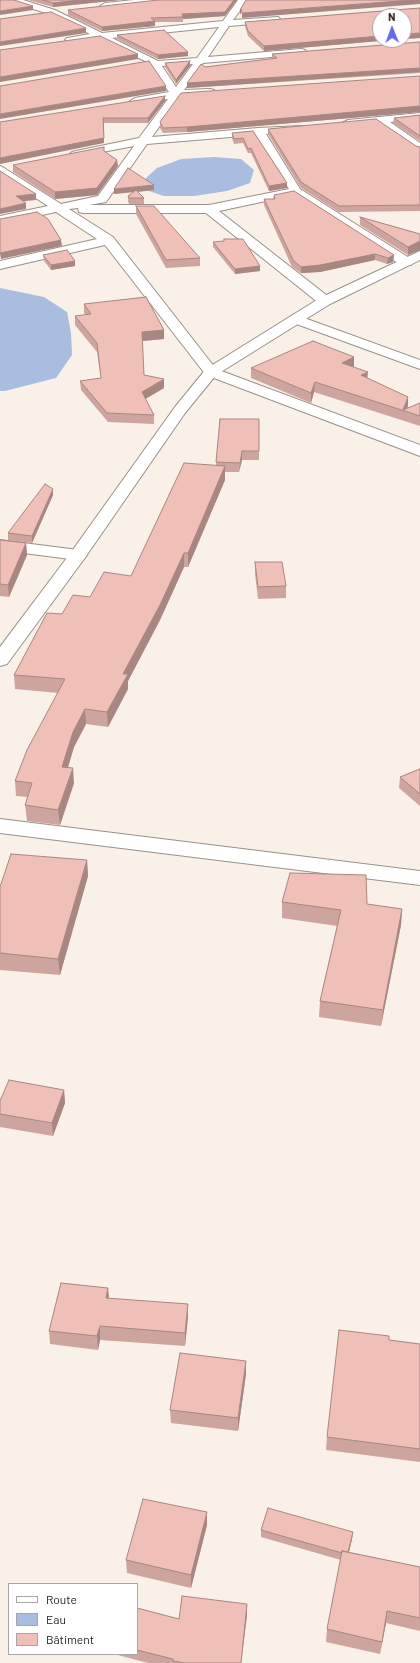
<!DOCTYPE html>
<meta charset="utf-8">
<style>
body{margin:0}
#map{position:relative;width:420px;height:1663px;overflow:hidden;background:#f9f0e7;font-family:Barlow,sans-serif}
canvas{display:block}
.legend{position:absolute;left:8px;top:1583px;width:130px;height:72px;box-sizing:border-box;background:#fff;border:1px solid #a7a6a5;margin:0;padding:5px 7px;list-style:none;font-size:12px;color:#23201d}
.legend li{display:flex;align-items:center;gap:8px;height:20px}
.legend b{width:20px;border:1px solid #a7a6a5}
.north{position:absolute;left:372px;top:8px;width:40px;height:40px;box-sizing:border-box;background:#fff;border:1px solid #a7a6a5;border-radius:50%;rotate:359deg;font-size:11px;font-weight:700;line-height:16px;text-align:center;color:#23201d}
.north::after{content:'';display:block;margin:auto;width:14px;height:18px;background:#676be4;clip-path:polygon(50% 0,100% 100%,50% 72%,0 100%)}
</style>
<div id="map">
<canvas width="420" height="1663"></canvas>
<ul class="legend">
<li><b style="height:5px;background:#fff"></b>Route</li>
<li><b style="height:11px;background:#a9bde1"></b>Eau</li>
<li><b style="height:11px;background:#f0c0b8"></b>Bâtiment</li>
</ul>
<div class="north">N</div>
</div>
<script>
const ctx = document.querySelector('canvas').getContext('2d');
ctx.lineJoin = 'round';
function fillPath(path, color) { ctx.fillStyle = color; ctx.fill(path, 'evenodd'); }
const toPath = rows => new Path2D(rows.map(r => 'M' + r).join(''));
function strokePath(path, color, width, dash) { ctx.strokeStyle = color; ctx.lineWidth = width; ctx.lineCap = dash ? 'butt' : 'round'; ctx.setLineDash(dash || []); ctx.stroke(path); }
const water = toPath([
 [214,157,241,159,254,170,250,183,227,191,194,196,164,196,146,190,146,178,157,168,181,159],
 [0,288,44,297,67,312,71,333,72,355,56,378,5,391,0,391]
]);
const street = toPath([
 [9,0,23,0,55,10,102,33,223,21,238,0,248,0,233,20,278,17,280,19,275,22,229,26,208,57,301,49,305,50,306,52,305,54,203,63,184,90,210,89,214,90,215,92,214,94,180,97,152,137,258,128,302,126,304,128,302,130,298,131,266,134,300,189,411,259,413,262,411,265,401,265,294,195,219,211,330,298,332,301,330,304,325,305,320,304,206,213,83,213,79,212,78,208,69,209,113,237,216,369,420,445,420,456,206,375,105,245,0,269,0,261,97,239,56,212,0,224,0,216,48,206,0,175,0,166,4,168,61,204,98,196,134,146,76,157,72,156,70,154,72,152,76,151,139,138,168,99,135,104,130,101,135,98,169,92,149,63,100,39,67,42,65,40,67,38,90,34,49,14,11,2,9,0],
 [219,27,197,58,158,61,112,38,219,27],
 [193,64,176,87,162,66,193,64],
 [255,135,289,189,209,205,89,205,106,202,147,144,255,135],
 [134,0,164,0,159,3,105,9,100,6,105,3,134,0],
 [420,113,420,119,390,122,420,143,420,151,416,150,377,123,348,126,342,123,348,120,420,113],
 [296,315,420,360,420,369,291,322,289,319,291,316,296,315],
 [0,540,78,550,84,551,87,555,84,559,78,560,0,550,0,540],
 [0,819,420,871,420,885,0,833,0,819]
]);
const highway = toPath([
 [420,251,420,260,330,304,216,375,185,413,84,559,7,664,0,666,0,647,72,551,175,407,206,369,320,298,420,251]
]);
const wall = toPath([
 [28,0,120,0,53,7],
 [420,8,420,38,404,39,404,16,380,40,391,40,264,51,248,36,245,26,245,22],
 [68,10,225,16,183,19,183,22,155,22,155,26,102,31,68,15],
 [117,35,188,52,188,56,158,59,117,39],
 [420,42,420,73,187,88,205,67,272,59,272,54],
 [190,61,190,66,176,84,165,67,165,63],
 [420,76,420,112,187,132,163,133,160,128,160,122],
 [165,101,148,123,104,123,104,143,0,122],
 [420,115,420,141,393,123,394,118],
 [268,129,416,146,420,147,420,211,339,212,301,188,268,134],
 [253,131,287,183,287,188,269,191,251,153,248,153,243,143,234,144,232,138,232,133],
 [104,151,118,166,97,195,55,199,13,172,13,165],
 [114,189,154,190,138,192,144,198,144,204,129,204,128,201,128,196,133,192,114,194],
 [274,195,394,255,393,262,387,264,375,260,320,272,301,273,292,267,264,205,264,199,273,199],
 [136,206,200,258,200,266,166,268,136,214],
 [360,217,420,234,408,255,360,225],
 [213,242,260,266,260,271,235,274,213,247],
 [43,255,75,266,51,270,44,261],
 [84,304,164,330,164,339,142,341,144,375,164,388,145,399,154,415,154,424,108,422,81,390,80,381,101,378,97,352,75,325,75,316,86,315,84,313],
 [354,357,354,367,353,367,367,378,408,397,408,406,407,409,420,403,420,426,314,392,311,403,251,378,251,368],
 [220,419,259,451,259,460,242,460,239,472,225,472,225,480,188,567,184,567,160,620,128,681,128,689,108,727,86,724,74,747,68,768,74,783,60,825,27,821,25,805,28,797,16,796,15,781,58,693,15,689,14,675,62,614,90,597,131,576,216,466],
 [53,489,53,495,32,543,8,540,8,533],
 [0,540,26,543,27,555,9,597,0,596],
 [255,562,286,586,286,598,258,599,255,574],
 [420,769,420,806,399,788,400,777],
 [87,860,88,876,60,975,0,970,0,887],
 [282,902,367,904,402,909,401,925,381,1026,319,1017,320,1001,337,926,282,918],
 [64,1090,65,1103,53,1136,0,1127,0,1101],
 [108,1288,109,1298,188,1317,185,1346,100,1340,98,1350,50,1344,49,1331],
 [389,1340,420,1344,420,1462,326,1450,327,1437],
 [246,1361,246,1374,238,1431,171,1423,170,1410],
 [207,1525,191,1588,127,1573,126,1560],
 [261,1530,353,1532,352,1539,349,1552,420,1567,420,1631,386,1623,380,1654,326,1642,327,1629,341,1560,261,1537],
 [247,1604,247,1615,241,1663,148,1663,114,1654,137,1654,137,1608,179,1619]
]);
const shadedWall = toPath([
 [79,0,120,0,53,7,53,3],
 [234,0,237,0,225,16,183,19,183,17,182,14],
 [412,0,420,0,420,4,242,18,242,13],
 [33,6,33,10,0,15,0,11],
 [241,9,241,14,240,14,240,10],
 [155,21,155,26,102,31,102,27],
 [86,28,86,33,0,46,0,42],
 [420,33,420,38,404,39,404,34],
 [380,36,380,40,391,40,264,51,264,46],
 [188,52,188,56,158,59,158,55],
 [138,54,138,59,0,82,0,77],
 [190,61,190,66,176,84,176,80],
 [420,68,420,72,187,88,187,83],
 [166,86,166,91,0,119,0,114],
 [165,96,165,101,148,123,148,118],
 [420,106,420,112,187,132,187,127],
 [103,118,104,143,0,164,0,158],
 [117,160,118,166,97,195,55,199,55,192],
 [287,183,287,188,269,191,269,186],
 [154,185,154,190,114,194,114,189],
 [36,194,36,200,16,202,16,196],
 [26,203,26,209,0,214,0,209],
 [61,240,62,246,1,259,0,253],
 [420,241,420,250,408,255,408,247],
 [375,254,375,260,320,272,301,273,301,267],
 [394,255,393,262,387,264,388,258],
 [75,261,75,266,51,270,51,265],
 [260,266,260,271,235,274,235,269],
 [164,330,164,339,142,341,142,332],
 [354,357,354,367,342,372,342,363],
 [368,372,367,381,361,375],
 [164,379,164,388,142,401,142,392],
 [315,382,314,392,311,403,311,393],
 [408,397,408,406,406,411,403,410],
 [242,451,242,460,239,472,240,463],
 [225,466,225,480,188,567,188,553],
 [53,489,53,495,32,543,32,536],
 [26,543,27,555,9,597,8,585],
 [184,553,184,567,160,620,128,681,128,689,108,727,107,712,123,674],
 [85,709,86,724,74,747,63,782,62,767,73,732],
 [73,768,74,783,60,825,58,810],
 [87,860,88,876,60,975,58,959],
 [402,909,401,925,381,1026,383,1010],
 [64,1090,65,1103,53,1136,52,1123],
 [108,1288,109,1302,106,1298],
 [188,1304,188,1317,185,1346,185,1333],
 [100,1326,100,1340,98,1350,97,1336],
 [246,1361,246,1374,238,1431,238,1418],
 [207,1512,207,1525,191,1588,191,1575],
 [353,1532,352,1539,347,1561,348,1554],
 [247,1604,247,1615,241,1663],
 [387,1611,386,1623,380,1654,382,1642]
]);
const building = toPath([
 [0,0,14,0,33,6,0,11,0,0],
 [43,0,79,0,53,3,43,0],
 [158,0,234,0,225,12,182,14,183,17,151,18,155,21,102,27,68,10,158,0],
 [246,0,412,0,242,13,241,9,240,10,246,0],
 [420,8,420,33,404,34,404,16,380,16,380,36,264,46,248,31,245,22,420,8],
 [51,12,86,28,0,42,0,19,51,12],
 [164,30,188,52,158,55,117,35,164,30],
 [100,36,138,54,0,77,0,50,100,36],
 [420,42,420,68,187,83,201,64,205,67,277,58,272,54,420,42],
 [149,61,166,86,0,114,0,86,149,61],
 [190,61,176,80,165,63,190,61],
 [420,76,420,106,187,127,163,128,160,122,181,93,420,76],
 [165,96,148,118,103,118,104,138,0,158,0,122,165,96],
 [420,115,420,136,394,118,420,115],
 [376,119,416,146,420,147,420,205,339,206,301,182,268,129,376,119],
 [253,131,287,183,269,186,251,148,248,149,243,138,234,139,232,133,253,131],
 [104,147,104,151,117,160,97,188,55,192,13,165,104,147],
 [128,168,154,185,114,189,128,168],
 [0,171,36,194,16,196,26,203,0,209,0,171],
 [136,190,144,198,129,198,128,196,136,190],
 [294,191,394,255,388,258,375,254,320,265,301,267,293,260,264,199,275,199,274,195,294,191],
 [136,206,154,206,200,258,166,260,136,206],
 [37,212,48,219,61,240,0,253,0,219,37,212],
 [360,217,420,234,420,241,408,247,360,217],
 [224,239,243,239,260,266,235,269,213,242,224,241,224,239],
 [67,250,75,261,51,265,43,255,67,250],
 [146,297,164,330,142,332,144,375,164,379,142,392,154,415,107,413,80,381,101,378,97,343,75,316,91,314,84,304,146,297],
 [313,341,354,357,342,363,368,372,361,375,408,397,403,410,420,403,420,416,315,382,311,393,251,368,313,341],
 [220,419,259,419,259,451,242,451,240,463,216,462,220,419],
 [184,463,225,466,188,553,184,553,160,605,123,674,128,674,107,712,85,709,73,732,62,767,73,768,58,810,25,805,32,783,15,781,27,750,65,679,14,675,47,613,62,614,73,595,90,597,104,572,131,576,184,463],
 [45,484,53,489,32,536,8,533,45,484],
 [0,540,26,543,8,585,0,584,0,540],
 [255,562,282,562,286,586,258,587,255,562],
 [420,769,420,794,400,777,420,769],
 [11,854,87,860,58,959,0,953,0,887,11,854],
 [290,873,366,875,367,904,402,909,383,1010,320,1001,341,910,282,902,290,873],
 [9,1080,64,1090,52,1123,0,1114,0,1101,9,1080],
 [61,1283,108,1288,106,1298,188,1304,185,1333,100,1326,97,1336,49,1331,61,1283],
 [339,1330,389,1336,389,1340,420,1344,420,1449,327,1437,339,1330],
 [180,1353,246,1361,238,1418,170,1410,180,1353],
 [143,1499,207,1512,191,1575,126,1560,143,1499],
 [268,1508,353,1532,348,1552,342,1551,342,1553,261,1530,268,1508],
 [342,1551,420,1567,420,1618,387,1611,382,1642,327,1629,342,1551],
 [182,1596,247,1604,241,1663,185,1663,173,1661,173,1659,137,1650,137,1608,179,1619,182,1596]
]);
fillPath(water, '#a9bde1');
strokePath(street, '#999188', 2);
strokePath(highway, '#999188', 2);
fillPath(street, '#fff');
fillPath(highway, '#fff');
fillPath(wall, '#cea59e');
fillPath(shadedWall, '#a88681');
fillPath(building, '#f0c0b8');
strokePath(building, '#a88681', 1);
</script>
